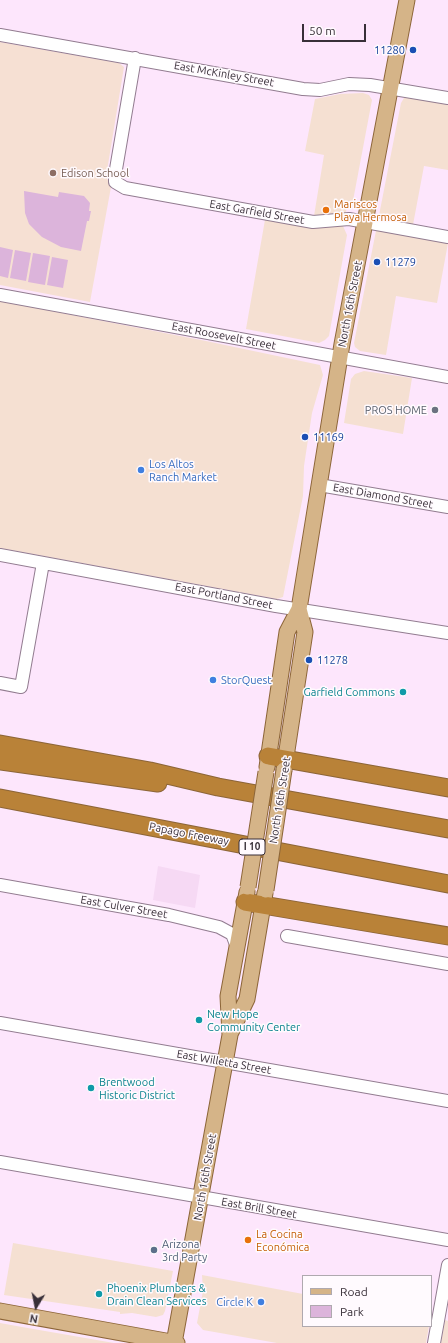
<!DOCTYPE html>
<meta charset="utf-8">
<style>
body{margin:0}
#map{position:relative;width:448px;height:1343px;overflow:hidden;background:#fde6fc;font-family:Ubuntu,sans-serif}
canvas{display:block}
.legend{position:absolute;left:302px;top:1275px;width:130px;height:52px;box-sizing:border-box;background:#fffafe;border:1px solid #afa9af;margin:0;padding:5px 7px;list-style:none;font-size:12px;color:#382f38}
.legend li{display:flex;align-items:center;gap:8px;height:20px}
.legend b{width:20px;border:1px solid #afa9af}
.north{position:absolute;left:16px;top:1287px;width:40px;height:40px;-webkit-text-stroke:3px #fffafe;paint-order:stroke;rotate:190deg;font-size:11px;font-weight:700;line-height:16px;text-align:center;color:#382f38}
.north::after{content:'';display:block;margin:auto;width:14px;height:18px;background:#382f38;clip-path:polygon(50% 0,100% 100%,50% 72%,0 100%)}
.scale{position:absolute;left:302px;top:24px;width:64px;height:18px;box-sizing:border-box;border:2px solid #382f38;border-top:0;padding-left:5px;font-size:12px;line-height:14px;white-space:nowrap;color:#382f38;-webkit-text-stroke:3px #fffafe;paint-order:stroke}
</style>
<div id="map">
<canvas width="448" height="1343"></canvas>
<ul class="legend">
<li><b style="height:5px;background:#d5b488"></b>Road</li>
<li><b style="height:11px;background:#dcb4db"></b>Park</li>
</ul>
<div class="north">N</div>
<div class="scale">50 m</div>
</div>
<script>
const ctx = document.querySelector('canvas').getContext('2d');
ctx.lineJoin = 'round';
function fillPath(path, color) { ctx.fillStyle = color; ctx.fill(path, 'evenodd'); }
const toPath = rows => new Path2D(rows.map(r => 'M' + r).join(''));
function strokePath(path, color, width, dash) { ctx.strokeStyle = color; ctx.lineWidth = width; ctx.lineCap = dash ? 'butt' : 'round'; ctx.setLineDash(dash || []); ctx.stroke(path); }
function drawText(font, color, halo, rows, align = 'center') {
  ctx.font = font + ' Ubuntu,sans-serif'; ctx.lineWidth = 3; ctx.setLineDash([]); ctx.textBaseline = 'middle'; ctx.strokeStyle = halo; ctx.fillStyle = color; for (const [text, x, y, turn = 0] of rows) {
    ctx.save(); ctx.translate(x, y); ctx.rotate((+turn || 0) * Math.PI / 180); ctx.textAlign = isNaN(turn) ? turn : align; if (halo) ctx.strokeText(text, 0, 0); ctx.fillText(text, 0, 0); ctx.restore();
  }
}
const commercial = toPath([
 [363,93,369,95,372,100,352,206,347,207,343,226,347,235,329,336,325,340,319,343,246,329,266,214,313,222,324,155,305,151,315,99,340,94],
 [409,97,448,104,448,170,424,166,412,230,448,237,448,243,437,303,396,296,386,355,360,351,355,347,354,343,401,103,404,98],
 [0,301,206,341,320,365,323,375,312,413,304,466,303,496,283,597,277,599,0,548],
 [364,371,412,378,403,434,344,423,351,379,355,374],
 [13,1243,173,1271,165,1311,163,1315,156,1317,132,1313,120,1314,120,1312,4,1295],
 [202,1275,303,1294,303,1326,429,1326,426,1343,277,1343,203,1330,197,1323,203,1291],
 [445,1320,448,1321,448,1343,441,1343],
 [0,1323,22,1327,114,1343,0,1343]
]);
const built = toPath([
 [158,866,200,875,195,908,153,900]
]);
const education = toPath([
 [0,42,119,63,124,67,107,171,107,178,111,187,90,302,0,285]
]);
const green = toPath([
 [24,191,58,197,59,192,84,196,90,203,89,211,91,211,89,221,87,221,81,251,61,247,42,237,29,224,25,213],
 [0,247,13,250,8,278,0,276],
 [15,250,31,253,26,281,10,278],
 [33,253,50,256,45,285,28,282],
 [52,257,68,260,63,288,47,285]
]);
const minor = toPath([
 [0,35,303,89,320,90,349,84,370,85,448,98],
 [135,58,115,175,115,182,125,188,313,222,349,219,448,237],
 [0,295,448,377],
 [319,485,448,507],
 [0,555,276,606,448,633],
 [0,683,21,687,43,563],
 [0,885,169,915,219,927,232,934,237,947],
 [287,936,448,964],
 [0,1023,448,1101],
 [0,1162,448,1240],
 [434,1343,448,1265]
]);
const major = toPath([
 [267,767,287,632,299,609,342,344,407,0],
 [284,770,305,632,299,609],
 [231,1032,247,999,265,893],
 [0,1311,177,1343],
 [174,1343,230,1035,228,996,247,892]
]);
const highway = toPath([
 [0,744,150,771,218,787,448,829],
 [268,756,448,788],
 [0,761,158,783],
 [0,798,448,884],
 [245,902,448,936]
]);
const majorBridge = toPath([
 [248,887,266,772],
 [266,890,284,770]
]);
const markers = [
 [413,50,4,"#1a4fb4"],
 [53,173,4,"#8d6e63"],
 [326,210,4,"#e8710a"],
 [377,262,4,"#1a4fb4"],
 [435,410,4,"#6b7280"],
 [305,437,4,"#1a4fb4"],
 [141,470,4,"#3f7fe0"],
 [309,660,4,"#1a4fb4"],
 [213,680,4,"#3f7fe0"],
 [403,692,4,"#0f9aa8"],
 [199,1020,4,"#0f9aa8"],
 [91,1088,4,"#0f9aa8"],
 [248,1240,4,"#e8710a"],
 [154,1250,4,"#5c6f8a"],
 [99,1294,4,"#0f9aa8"],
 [261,1302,4,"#3f7fe0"]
];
const shields = [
 [252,847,26]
];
const shieldNames = [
 ["I 10",252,847]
];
const transitNames = [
 ["11280",405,50,"right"],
 ["11279",385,262],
 ["11169",313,437],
 ["11278",317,660]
];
const streetNames = [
 ["East McKinley Street",224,74,10],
 ["East Garfield Street",257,212,10],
 ["North 16th Street",350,304,-79],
 ["East Roosevelt Street",224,336,11],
 ["East Diamond Street",383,496,10],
 ["East Portland Street",224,596,11],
 ["North 16th Street",280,800,-81],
 ["Papago Freeway",189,834,11],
 ["East Culver Street",124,907,10],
 ["East Willetta Street",224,1062,10],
 ["North 16th Street",205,1177,-80],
 ["East Brill Street",259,1208,10]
];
const educationNames = [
 ["Edison School",61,173]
];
const foodNames = [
 ["Mariscos",334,204],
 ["Playa Hermosa",334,217],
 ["La Cocina",256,1234],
 ["Económica",256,1247]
];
const worshipNames = [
 ["PROS HOME",427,410]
];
const shopNames = [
 ["Los Altos",149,464],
 ["Ranch Market",149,477],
 ["StorQuest",221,680],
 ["Circle K",253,1302,"right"]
];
const cultureNames = [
 ["Garfield Commons",395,692,"right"],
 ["New Hope",207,1014],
 ["Community Center",207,1027],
 ["Brentwood",99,1082],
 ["Historic District",99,1095],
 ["Phoenix Plumbers &",107,1288],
 ["Drain Clean Services",107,1301]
];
const serviceNames = [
 ["Arizona",162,1244],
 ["3rd Party",162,1257]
];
fillPath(commercial, '#f5e0d2');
fillPath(built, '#f6d9f4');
fillPath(education, '#f6e0d3');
fillPath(green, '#dcb4db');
strokePath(minor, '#927c90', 14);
strokePath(major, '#8c6538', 17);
strokePath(highway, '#8c6538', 19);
strokePath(minor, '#fff', 12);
strokePath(major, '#d5b488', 15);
strokePath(highway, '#b98238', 17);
strokePath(majorBridge, '#8c6538', 17, []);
strokePath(majorBridge, '#d5b488', 15);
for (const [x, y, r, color] of markers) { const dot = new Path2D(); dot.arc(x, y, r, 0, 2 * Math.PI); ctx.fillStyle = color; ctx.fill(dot); strokePath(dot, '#fffafe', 1.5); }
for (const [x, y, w] of shields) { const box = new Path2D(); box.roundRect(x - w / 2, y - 8, w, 16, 3); ctx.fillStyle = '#fffafe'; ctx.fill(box); strokePath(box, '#382f38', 1); }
drawText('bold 10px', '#382f38', null, shieldNames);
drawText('11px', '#164399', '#fffafe', transitNames, 'left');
drawText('11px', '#382f38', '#fffafe', streetNames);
drawText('11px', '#785e54', '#fffafe', educationNames, 'left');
drawText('11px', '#c56008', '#fffafe', foodNames, 'left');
drawText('11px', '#5b616d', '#fffafe', worshipNames, 'right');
drawText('11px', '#366cbe', '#fffafe', shopNames, 'left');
drawText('11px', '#0d838f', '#fffafe', cultureNames, 'left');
drawText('11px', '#4e5e75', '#fffafe', serviceNames, 'left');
</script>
